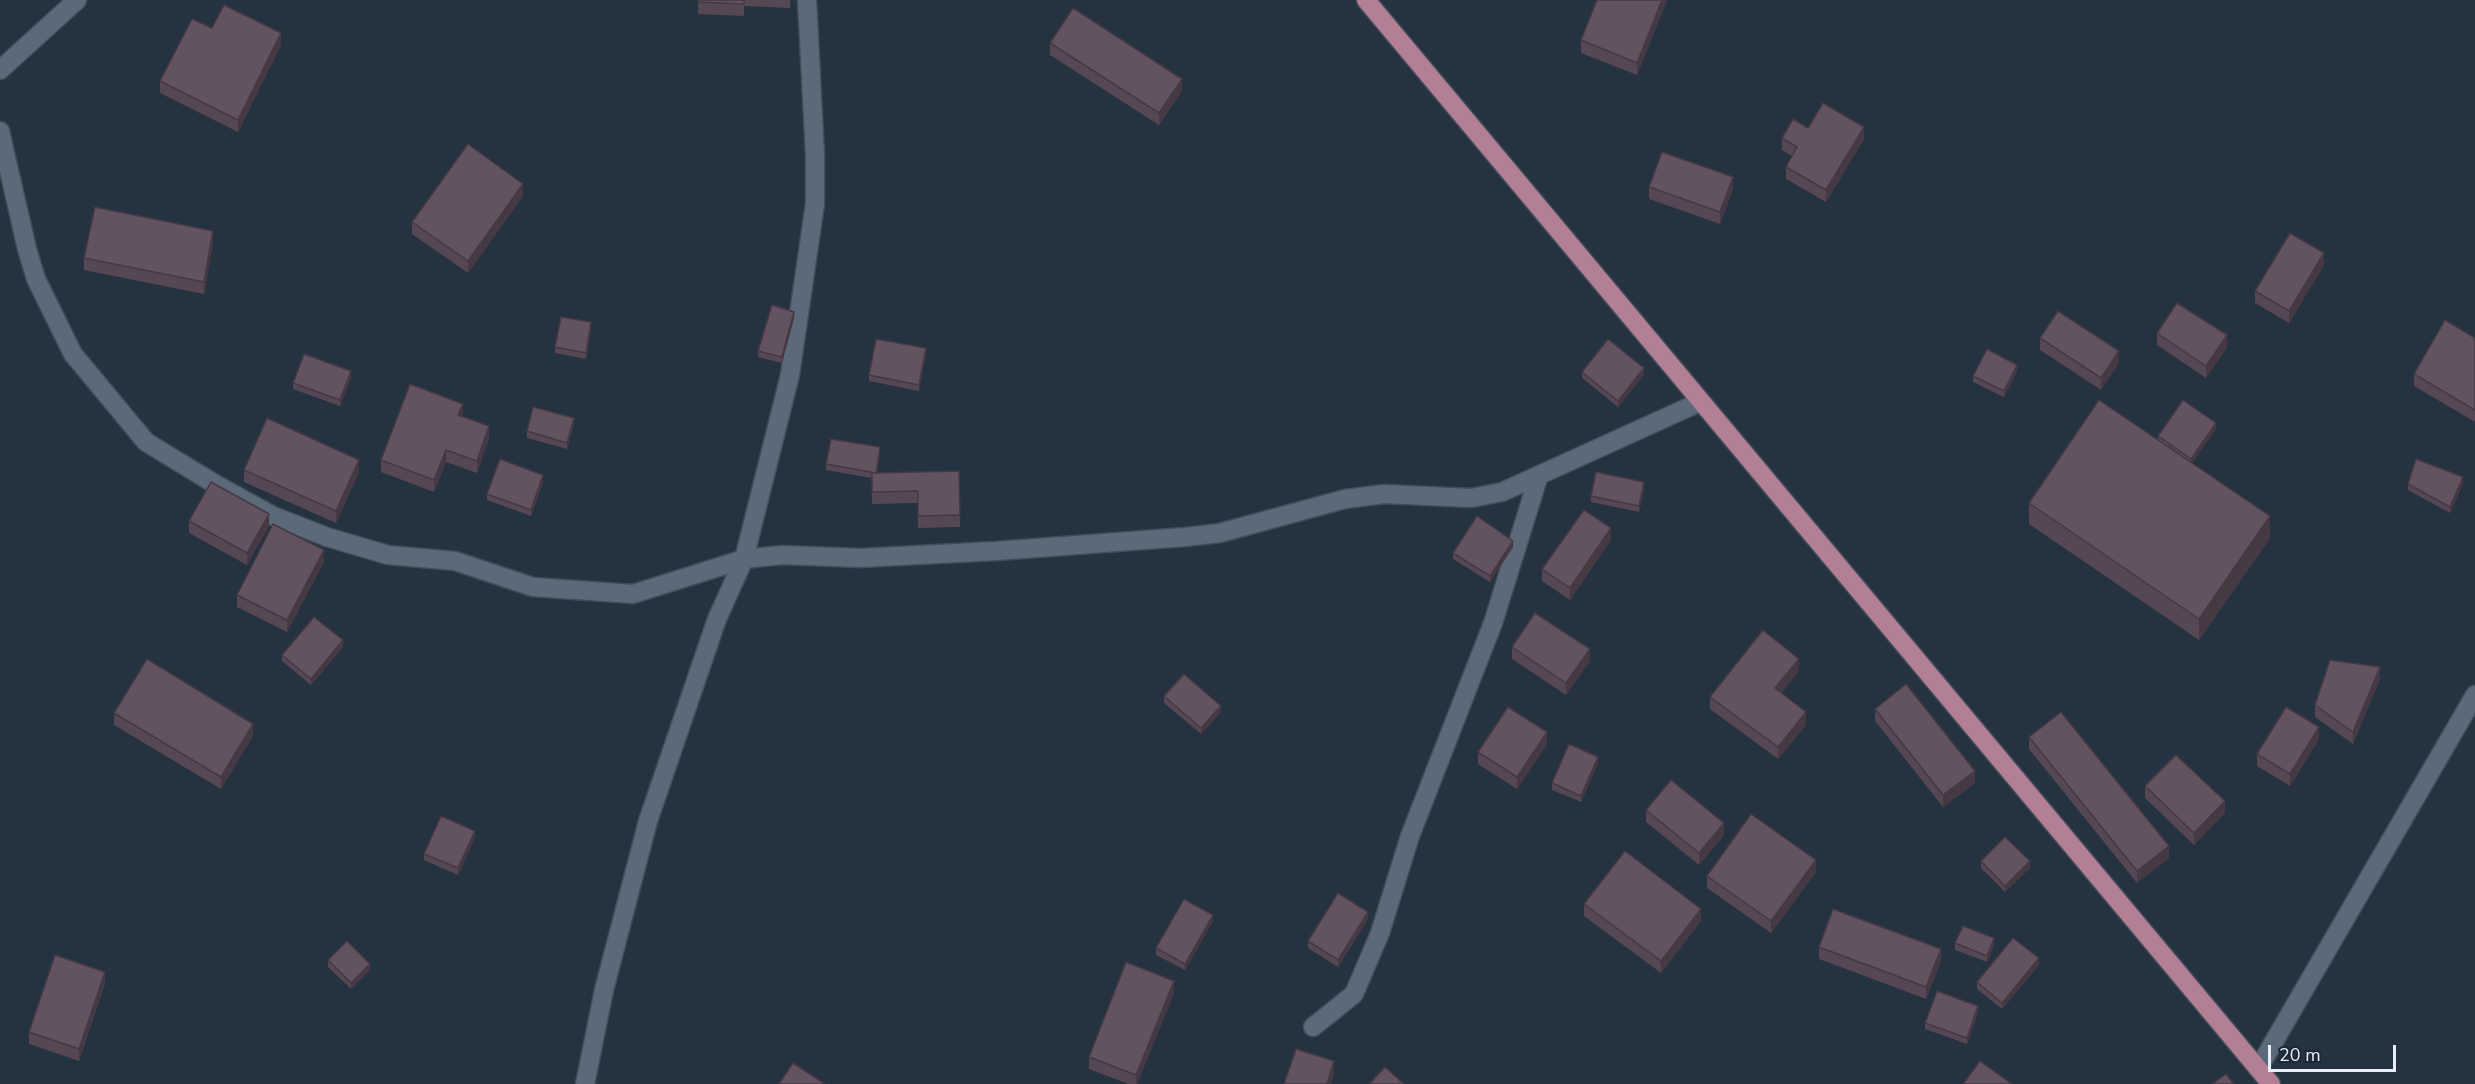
<!DOCTYPE html>
<style>
body{margin:0}
#map{position:relative;width:2475px;height:1084px;overflow:hidden;background:#253240;font-family:"Nunito Sans",sans-serif}
canvas{display:block}
.scale{position:absolute;left:2268px;top:1045px;width:128px;height:27px;box-sizing:border-box;border:3px solid #e6eef7;border-top:0;padding-left:8px;font-size:18px;line-height:21px;white-space:nowrap;color:#e6eef7;-webkit-text-stroke:4px #1c2836;paint-order:stroke}
</style>
<div id="map">
<canvas width="2475" height="1084"></canvas>
<div class="scale">20 m</div>
</div>
<script>
const ctx = document.querySelector('canvas').getContext('2d');
ctx.lineJoin = 'round';
const toPath = rows => new Path2D(rows.map(r => 'M' + r).join(''));
function strokePath(path, color, width, dash) { ctx.strokeStyle = color; ctx.lineWidth = width; ctx.lineCap = dash ? 'butt' : 'round'; ctx.setLineDash(dash || []); ctx.stroke(path); }
function fillPath(path, color) { ctx.fillStyle = color; ctx.fill(path, 'evenodd'); }
const street = toPath([
 [0,70,77,0],
 [0,131,27,249,36,279,73,354,146,442,215,484,273,516,327,537,388,555,455,561,533,587,633,594,744,559,782,555,860,558,996,551,1185,537,1220,533,1345,499,1384,494,1471,498,1502,492,1700,402],
 [1313,1027,1354,994,1380,933,1410,836,1493,623,1539,475],
 [2258,1069,2475,695],
 [585,1084,604,990,648,821,717,619,744,559,790,375,815,204,815,155,807,0]
]);
const primary = toPath([
 [1366,0,2271,1084]
]);
const wall = toPath([
 [698,0,790,0,790,8,744,6,744,16,698,14],
 [1597,0,1667,0,1637,75,1581,53,1581,40],
 [212,28,281,45,238,132,160,93,160,81],
 [1050,43,1182,91,1159,125,1050,55],
 [1808,128,1864,139,1826,202,1786,179,1786,167,1792,156,1782,150,1782,138],
 [1649,187,1733,189,1720,224,1649,199],
 [523,196,468,273,412,234,412,222],
 [213,243,204,294,84,270,84,258],
 [2324,265,2289,323,2255,303,2255,291],
 [794,318,782,363,758,357,758,351],
 [591,329,586,359,555,353,555,347],
 [2157,333,2227,347,2206,378,2157,345],
 [2040,338,2119,363,2101,390,2040,350],
 [2475,338,2475,422,2414,386,2414,374],
 [926,354,919,391,869,381,869,375],
 [2017,371,2004,397,1973,382,1973,376],
 [1582,372,1644,375,1618,407,1582,378],
 [351,377,340,406,293,389,293,383],
 [462,416,489,438,477,473,446,462,434,492,381,472,381,460],
 [574,424,567,449,527,438,527,431],
 [2216,429,2192,463,2270,538,2199,640,2029,524,2029,503,2158,440,2158,436],
 [880,453,877,473,959,471,960,527,918,528,918,503,872,504,872,478,826,470,826,464],
 [244,470,359,472,336,523,244,482],
 [543,482,531,516,487,500,487,494],
 [2463,483,2450,513,2408,490,2408,484],
 [1644,489,1639,512,1591,502,1591,496],
 [189,521,269,526,247,565,189,533],
 [1611,540,1570,600,1542,581,1542,569],
 [1513,547,1490,582,1453,559,1453,553],
 [324,562,287,632,237,607,237,595],
 [343,647,311,685,282,661,282,655],
 [1512,647,1590,661,1566,695,1512,659],
 [1799,671,1781,693,1806,725,1778,759,1710,709,1710,697],
 [2380,679,2353,744,2315,717,2315,705],
 [1164,696,1221,712,1201,734,1164,703],
 [1875,709,1975,783,1943,807,1875,721],
 [114,713,253,736,221,789,114,725],
 [2029,737,2169,858,2137,883,2029,749],
 [2319,739,2290,786,2257,766,2257,754],
 [1547,744,1517,789,1478,764,1478,752],
 [1598,763,1581,802,1552,790,1552,783],
 [2145,786,2225,813,2194,845,2145,798],
 [1646,810,1724,835,1699,865,1646,822],
 [475,837,458,875,424,860,424,854],
 [1981,861,2030,868,2005,892,1981,868],
 [1816,872,1771,933,1707,888,1707,876],
 [1584,904,1701,921,1661,973,1584,916],
 [1368,919,1338,967,1308,948,1308,941],
 [1213,921,1185,970,1156,955,1156,948],
 [1955,943,1994,945,1987,962,1955,950],
 [1819,947,1941,961,1926,999,1819,959],
 [328,960,370,970,351,989,328,967],
 [2039,965,2002,1009,1977,989,1977,982],
 [105,984,79,1061,29,1044,29,1032],
 [1174,993,1137,1084,1128,1084,1089,1069,1089,1057],
 [1978,1012,1967,1044,1925,1029,1925,1023]
]);
const shadedWall = toPath([
 [1662,0,1667,0,1637,75,1637,63],
 [281,33,281,45,238,132,238,120],
 [1182,79,1182,91,1159,125,1159,113],
 [1864,127,1864,139,1826,202,1826,190],
 [1733,177,1733,189,1720,224,1720,212],
 [523,184,523,196,468,273,468,261],
 [213,231,213,243,204,294,204,282],
 [2324,253,2324,265,2289,323,2289,311],
 [794,312,794,318,782,363,782,357],
 [591,322,591,329,586,359,586,353],
 [2227,335,2227,347,2206,378,2206,366],
 [926,348,926,354,919,391,919,385],
 [2119,351,2119,363,2101,390,2101,378],
 [2017,365,2017,371,2004,397,2004,391],
 [1644,368,1644,375,1618,407,1618,401],
 [351,371,351,377,340,406,340,400],
 [463,404,463,416,458,427,458,415],
 [574,418,574,424,567,449,567,443],
 [2216,423,2216,429,2191,465,2191,459],
 [489,426,489,438,477,473,477,461],
 [880,447,880,453,876,479,876,473],
 [446,450,446,462,434,492,434,480],
 [359,460,359,472,336,523,336,511],
 [543,475,543,482,531,516,531,510],
 [2463,477,2463,483,2450,513,2450,507],
 [1644,482,1644,489,1639,512,1639,506],
 [269,514,269,526,247,565,247,553],
 [2270,516,2270,538,2199,640,2199,619],
 [1611,528,1611,540,1570,600,1570,588],
 [1513,541,1513,547,1490,582,1490,576],
 [324,550,324,562,287,632,287,620],
 [343,640,343,647,311,685,311,679],
 [1590,649,1590,661,1566,695,1566,683],
 [1799,659,1799,671,1775,700,1775,688],
 [2380,667,2380,679,2353,744,2353,732],
 [1221,706,1221,712,1201,734,1201,728],
 [1806,712,1806,725,1778,759,1778,747],
 [253,724,253,736,221,789,221,777],
 [2319,727,2319,739,2290,786,2290,774],
 [1547,732,1547,744,1517,789,1517,777],
 [1598,757,1598,763,1581,802,1581,796],
 [1975,771,1975,783,1943,807,1943,795],
 [2225,801,2225,813,2194,845,2194,833],
 [1724,823,1724,835,1699,865,1699,853],
 [475,831,475,837,458,875,458,868],
 [2169,846,2169,858,2137,883,2137,871],
 [1816,860,1816,872,1771,933,1771,921],
 [2030,861,2030,868,2005,892,2005,886],
 [1701,909,1701,921,1661,973,1661,961],
 [1368,912,1368,919,1338,967,1338,960],
 [1213,915,1213,921,1185,970,1185,964],
 [1994,938,1994,945,1987,962,1987,956],
 [1941,949,1941,961,1926,999,1926,987],
 [2039,958,2039,965,2002,1009,2002,1003],
 [370,964,370,970,351,989,351,983],
 [105,972,105,984,79,1061,79,1049],
 [1174,981,1174,993,1137,1084,1136,1084,1136,1075],
 [1978,1006,1978,1012,1967,1044,1967,1038],
 [1334,1061,1334,1073,1331,1084,1327,1084]
]);
const building = toPath([
 [698,0,744,0,744,4,698,2,698,0],
 [1597,0,1662,0,1637,63,1581,40,1597,0],
 [224,5,281,33,238,120,160,81,192,19,212,28,224,5],
 [1073,8,1182,79,1159,113,1050,43,1073,8],
 [1823,103,1864,127,1826,190,1786,167,1797,147,1782,138,1793,119,1808,128,1823,103],
 [468,144,523,184,468,261,412,222,468,144],
 [1662,152,1733,177,1720,212,1649,187,1662,152],
 [95,207,213,231,204,282,84,258,95,207],
 [2290,233,2324,253,2289,311,2255,291,2290,233],
 [2177,303,2227,335,2206,366,2157,333,2177,303],
 [772,305,794,312,782,357,758,351,772,305],
 [2058,311,2119,351,2101,378,2040,338,2058,311],
 [561,317,591,322,586,353,555,347,561,317],
 [2445,320,2475,338,2475,410,2414,374,2445,320],
 [876,339,926,348,919,385,869,375,876,339],
 [1608,339,1644,368,1618,401,1582,372,1608,339],
 [1987,349,2017,365,2004,391,1973,376,1987,349],
 [304,354,351,371,340,400,293,383,304,354],
 [410,384,463,404,458,415,489,426,477,461,446,450,434,480,381,460,410,384],
 [2099,400,2270,516,2199,619,2029,503,2099,400],
 [2183,400,2216,423,2191,459,2158,436,2183,400],
 [533,407,574,418,567,443,527,431,533,407],
 [267,418,359,460,336,511,244,470,267,418],
 [831,439,880,447,876,473,826,464,831,439],
 [500,459,543,475,531,510,487,494,500,459],
 [2416,459,2463,477,2450,507,2408,484,2416,459],
 [959,471,960,515,918,516,918,491,872,492,872,473,959,471],
 [1596,472,1644,482,1639,506,1591,496,1596,472],
 [211,482,269,514,247,553,189,521,211,482],
 [1584,510,1611,528,1570,588,1542,569,1584,510],
 [1477,516,1513,541,1490,576,1453,553,1477,516],
 [273,524,324,550,287,620,237,595,273,524],
 [1535,613,1590,649,1566,683,1512,647,1535,613],
 [314,617,343,640,311,679,282,655,314,617],
 [1763,630,1799,659,1775,688,1806,712,1778,747,1710,697,1763,630],
 [147,659,253,724,221,777,114,713,147,659],
 [2330,660,2380,667,2353,732,2315,705,2330,660],
 [1184,674,1221,706,1201,728,1164,696,1184,674],
 [1906,684,1975,771,1943,795,1875,709,1906,684],
 [1508,707,1547,732,1517,777,1478,752,1508,707],
 [2286,707,2319,727,2290,774,2257,754,2286,707],
 [2061,712,2169,846,2137,871,2029,737,2061,712],
 [1569,744,1598,757,1581,796,1552,783,1569,744],
 [2176,755,2225,801,2194,833,2145,786,2176,755],
 [1671,780,1724,823,1699,853,1646,810,1671,780],
 [1751,814,1816,860,1771,921,1707,876,1751,814],
 [441,816,475,831,458,868,424,854,441,816],
 [2005,837,2030,861,2005,886,1981,861,2005,837],
 [1625,851,1701,909,1661,961,1584,904,1625,851],
 [1338,893,1368,912,1338,960,1308,941,1338,893],
 [1184,899,1213,915,1185,964,1156,948,1184,899],
 [1833,909,1941,949,1926,987,1819,947,1833,909],
 [1963,926,1994,938,1987,956,1955,943,1963,926],
 [2013,938,2039,958,2002,1003,1977,982,2013,938],
 [347,941,370,964,351,983,328,960,347,941],
 [55,955,105,972,79,1049,29,1032,55,955],
 [1126,962,1174,981,1136,1075,1089,1057,1126,962],
 [1937,991,1978,1006,1967,1038,1925,1023,1937,991],
 [1296,1049,1334,1061,1327,1084,1284,1084,1296,1049],
 [1980,1061,2012,1084,1963,1084,1980,1061],
 [793,1063,825,1084,779,1084,793,1063],
 [1385,1067,1404,1084,1369,1084,1385,1067],
 [2226,1074,2234,1084,2212,1084,2226,1074]
]);
strokePath(street, '#424d58', 21);
strokePath(primary, '#424d58', 21);
strokePath(street, '#5b6979', 18);
strokePath(primary, '#b37f95', 18);
fillPath(wall, '#554753');
fillPath(shadedWall, '#453943');
fillPath(building, '#635260');
strokePath(building, '#453943', 1.5);
</script>
